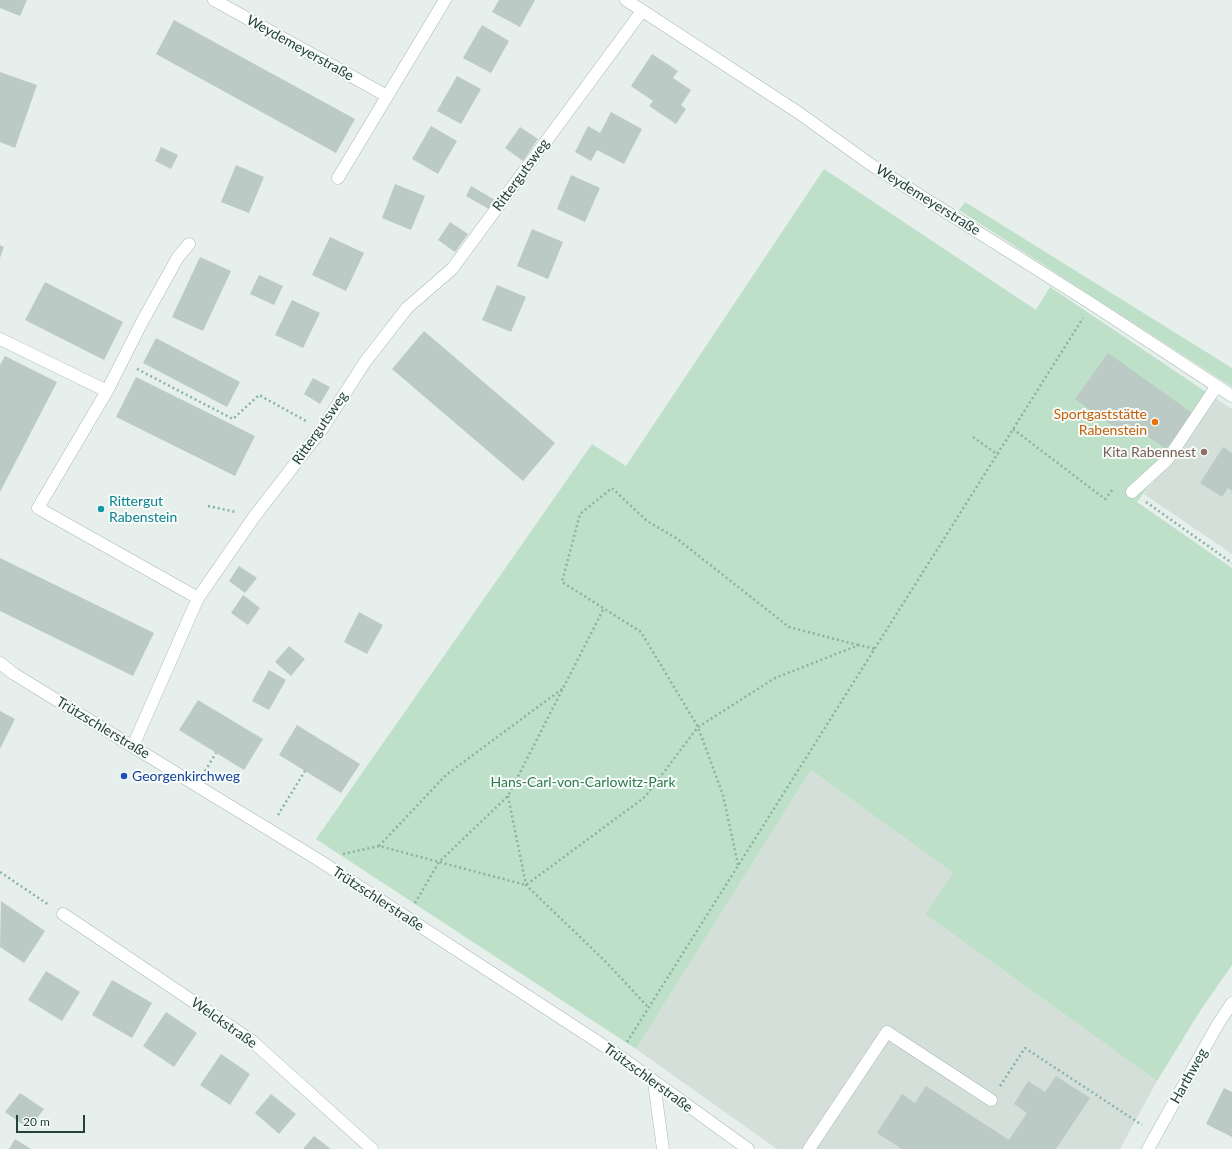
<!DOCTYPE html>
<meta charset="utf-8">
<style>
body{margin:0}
#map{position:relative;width:1232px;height:1149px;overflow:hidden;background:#e6efeb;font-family:Lato,sans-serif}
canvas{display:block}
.scale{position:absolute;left:16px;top:1115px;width:69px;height:18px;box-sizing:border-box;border:2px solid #24423a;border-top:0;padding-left:5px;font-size:12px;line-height:14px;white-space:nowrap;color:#24423a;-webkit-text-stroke:3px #f7fbf9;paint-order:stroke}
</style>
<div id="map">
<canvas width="1232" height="1149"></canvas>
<div class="scale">20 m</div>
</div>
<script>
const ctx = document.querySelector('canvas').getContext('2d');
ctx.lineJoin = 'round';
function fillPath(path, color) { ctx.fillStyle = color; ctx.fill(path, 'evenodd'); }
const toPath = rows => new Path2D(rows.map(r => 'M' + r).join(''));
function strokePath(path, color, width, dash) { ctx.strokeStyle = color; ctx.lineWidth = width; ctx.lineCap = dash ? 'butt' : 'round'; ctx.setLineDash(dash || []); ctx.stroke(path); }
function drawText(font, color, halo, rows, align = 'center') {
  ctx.font = font + ' Lato,sans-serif'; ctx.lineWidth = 4; ctx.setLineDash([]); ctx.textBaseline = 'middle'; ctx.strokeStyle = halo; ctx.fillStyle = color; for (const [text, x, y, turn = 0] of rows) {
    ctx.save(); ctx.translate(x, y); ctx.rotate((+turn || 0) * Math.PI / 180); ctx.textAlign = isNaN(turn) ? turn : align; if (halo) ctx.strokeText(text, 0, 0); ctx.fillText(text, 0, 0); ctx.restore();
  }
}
const built = toPath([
 [1215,398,1232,409,1232,554,1144,494],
 [811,770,953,873,925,914,1157,1081,1120,1149,777,1149,636,1049]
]);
const green = toPath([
 [824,169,1036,310,1050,287,1215,398,1137,502,1232,568,1232,965,1200,1011,1157,1081,925,914,953,873,811,770,636,1049,316,839,592,444,626,466],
 [965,202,1232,368,1232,387,959,210]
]);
const building = toPath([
 [0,0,27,0,20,16,0,8],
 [499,0,535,0,520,27,492,12],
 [174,20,355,119,336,153,156,54],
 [482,25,509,41,491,73,463,58],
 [652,54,678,71,673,78,691,90,681,105,686,109,676,124,649,106,653,101,631,86],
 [0,72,37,85,15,148,0,142],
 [457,76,481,89,461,124,437,111],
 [611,112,642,129,624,164,597,150,591,161,575,152,588,126,600,133],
 [431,126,457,141,438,174,412,159],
 [520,127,538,139,523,161,505,148],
 [161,147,178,155,171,169,155,161],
 [236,165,264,177,249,213,221,202],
 [571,175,600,188,585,222,557,209],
 [395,184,425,196,411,230,382,218],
 [471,186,495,200,489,209,466,196],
 [450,222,468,234,455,252,438,240],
 [532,229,563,242,548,279,517,266],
 [330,237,364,253,346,291,312,275],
 [0,245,4,247,0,258],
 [200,257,231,271,203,331,172,317],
 [259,275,283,286,274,305,250,294],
 [45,282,123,322,104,360,25,320],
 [497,285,526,297,511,332,482,320],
 [292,300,320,313,303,348,275,335],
 [424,331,555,443,523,481,392,369],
 [156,338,240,382,227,407,143,363],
 [1108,353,1192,413,1166,449,1128,423,1122,433,1075,399],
 [5,356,57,382,0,492,0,365],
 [136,377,255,436,235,476,116,417],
 [313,378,330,387,320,404,304,394],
 [1223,447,1232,453,1232,491,1228,488,1222,497,1200,483],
 [0,558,154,633,133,676,0,611],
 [239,566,257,578,245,593,229,581],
 [243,595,260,608,248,625,231,613],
 [359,612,383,625,367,654,344,642],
 [289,646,305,659,291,676,275,662],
 [269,670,286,680,269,710,252,701],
 [198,700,263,739,244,770,179,730],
 [0,711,15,719,0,749],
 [297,725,360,764,341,793,279,755],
 [1,901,45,931,24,963,0,947],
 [46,971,80,992,62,1021,28,1000],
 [112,980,152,1003,132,1038,92,1015],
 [166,1012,197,1033,174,1067,143,1046],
 [221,1054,250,1074,230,1105,200,1085],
 [1056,1076,1090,1098,1056,1149,902,1149,877,1133,902,1094,915,1103,926,1086,1009,1140,1027,1113,1014,1104,1028,1081,1045,1092],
 [1224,1088,1232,1092,1232,1137,1206,1124],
 [20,1093,44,1109,29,1129,5,1112],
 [271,1094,296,1114,279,1134,255,1113],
 [314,1136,331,1149,303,1149],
 [15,1139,31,1149,9,1149]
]);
const path = toPath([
 [137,369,233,419,259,395,306,421],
 [1013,429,1105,499,1114,488],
 [973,437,998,455],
 [1146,502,1232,563],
 [208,506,236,512],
 [562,689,446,775,379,846,526,885,645,797,698,727,775,678,859,645,875,649],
 [205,771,216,753],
 [508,796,526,885,605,961,649,1008],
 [278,815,305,771],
 [343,854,379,846],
 [738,865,723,795,698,727,641,632,562,582,580,514,612,488,647,521,676,538,789,627,858,645],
 [0,872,49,905],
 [415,903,439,862,508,796,604,608],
 [627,1042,1083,318],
 [1000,1086,1025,1048,1142,1125]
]);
const minor = toPath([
 [214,0,387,96],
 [626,0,799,113,870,164,1092,304,1232,396],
 [338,178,445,0],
 [189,244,178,257,142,322,107,391,38,508,198,598],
 [0,339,107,391],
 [1132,492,1168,459,1216,387],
 [0,663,14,674,317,859,618,1055,748,1149],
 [133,746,198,598,254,517,322,429,365,362,407,308,452,269,642,11],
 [63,914,252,1041,372,1149],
 [654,1082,663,1149],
 [809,1149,887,1032,991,1100],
 [1148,1149,1218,1024,1232,1003]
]);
const markers = [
 [1155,422,4,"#e8710a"],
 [1204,452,4,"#8d6e63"],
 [101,509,4,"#0f9aa8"],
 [124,776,4,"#1a4fb4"]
];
const streetNames = [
 ["Weydemeyerstraße",300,48,29],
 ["Rittergutsweg",521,175,-54],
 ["Weydemeyerstraße",928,200,32],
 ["Rittergutsweg",320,428,-55],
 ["Trützschlerstraße",103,728,31],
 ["Trützschlerstraße",378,899,33],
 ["Welckstraße",224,1023,35],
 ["Harthweg",1189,1076,-61],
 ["Trützschlerstraße",648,1078,36]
];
const foodNames = [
 ["Sportgaststätte",1147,414],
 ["Rabenstein",1147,430]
];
const educationNames = [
 ["Kita Rabennest",1196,452]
];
const cultureNames = [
 ["Rittergut",109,501],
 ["Rabenstein",109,517]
];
const transitNames = [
 ["Georgenkirchweg",132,776]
];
const parkNames = [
 ["Hans-Carl-von-Carlowitz-Park",583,782]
];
fillPath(built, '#d4dfda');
fillPath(green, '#bfe0c8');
fillPath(building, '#bbcac4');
strokePath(minor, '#a8b8b2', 13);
strokePath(path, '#86b3a5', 2.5, [2, 3]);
strokePath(minor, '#fff', 12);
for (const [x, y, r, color] of markers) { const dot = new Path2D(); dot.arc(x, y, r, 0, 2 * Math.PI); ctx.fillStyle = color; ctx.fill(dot); strokePath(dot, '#f7fbf9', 1.5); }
drawText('14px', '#24423a', '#f7fbf9', streetNames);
drawText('14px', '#c56008', '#f7fbf9', foodNames, 'right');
drawText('14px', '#785e54', '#f7fbf9', educationNames, 'right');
drawText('14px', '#0d838f', '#f7fbf9', cultureNames, 'left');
drawText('14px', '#164399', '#f7fbf9', transitNames, 'left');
drawText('14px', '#2d7a4b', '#f7fbf9', parkNames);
</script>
